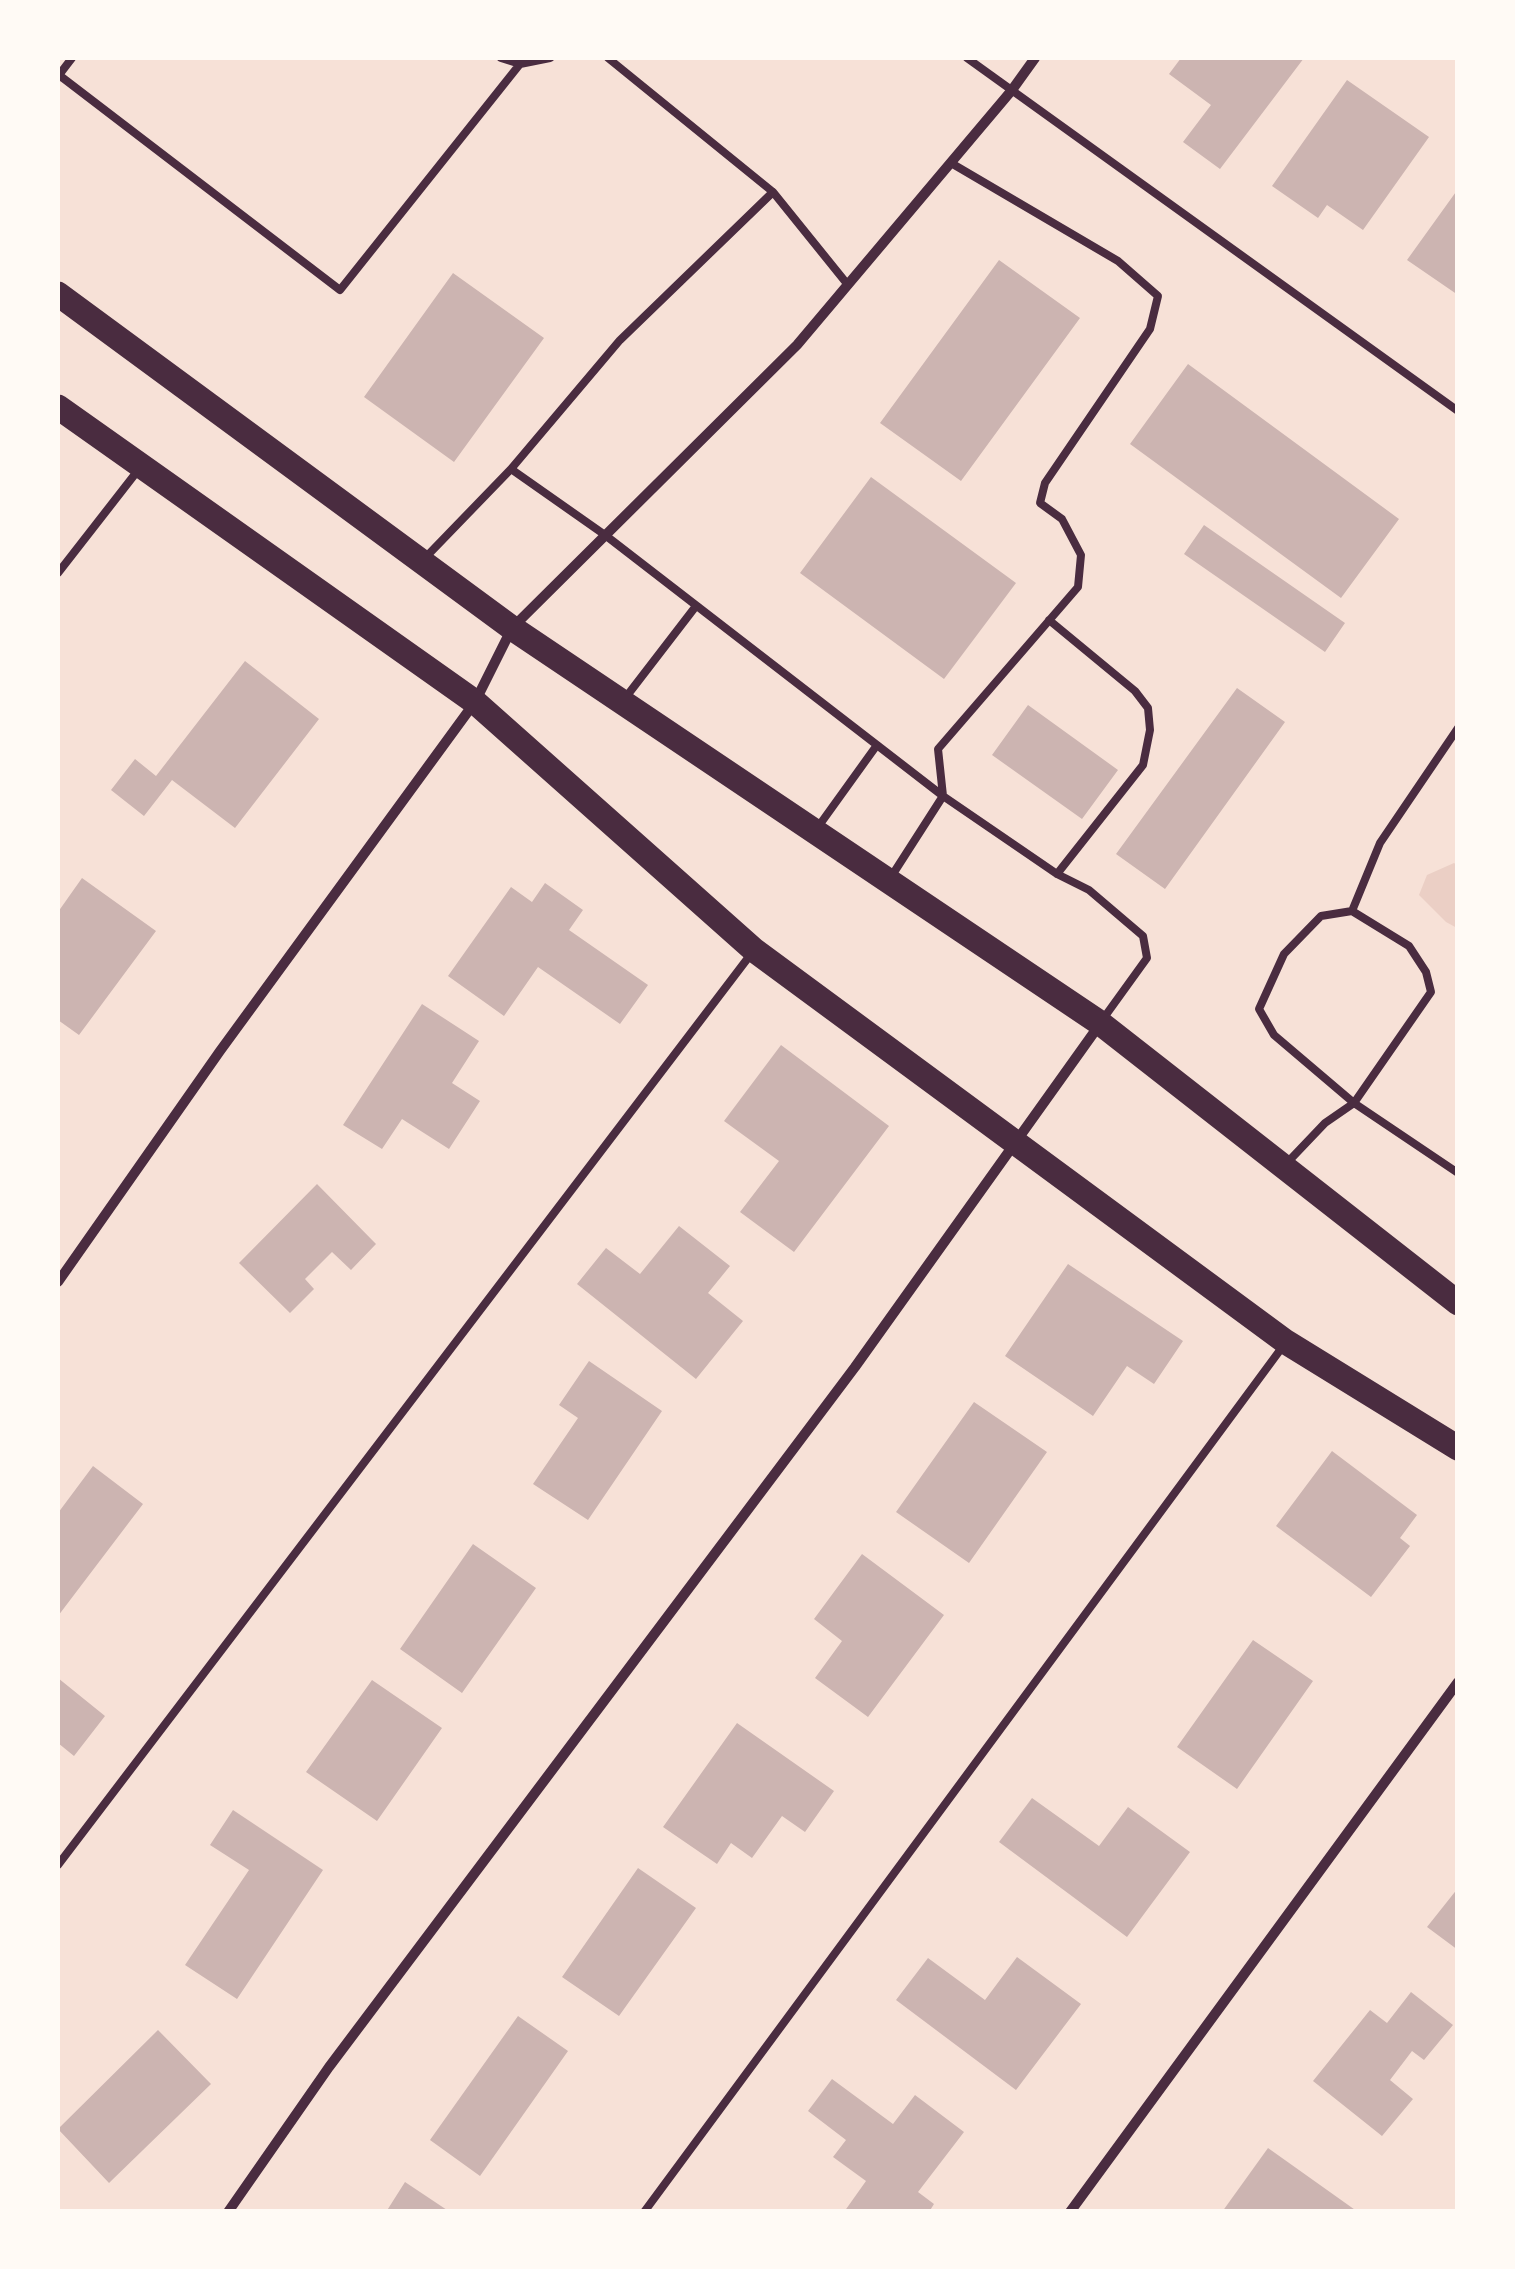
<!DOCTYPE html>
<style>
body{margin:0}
#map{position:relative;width:1515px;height:2269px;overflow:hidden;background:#f7e1d7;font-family:Barlow,sans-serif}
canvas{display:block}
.frame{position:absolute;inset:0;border:60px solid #fffaf5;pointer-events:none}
</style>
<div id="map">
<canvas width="1515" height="2269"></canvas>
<div class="frame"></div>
</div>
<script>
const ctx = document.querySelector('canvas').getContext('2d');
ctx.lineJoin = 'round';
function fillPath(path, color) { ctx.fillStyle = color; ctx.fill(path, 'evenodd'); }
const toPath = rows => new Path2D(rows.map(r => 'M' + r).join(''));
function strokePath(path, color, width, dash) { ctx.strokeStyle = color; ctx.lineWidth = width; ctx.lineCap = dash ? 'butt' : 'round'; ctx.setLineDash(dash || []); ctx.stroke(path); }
const green = toPath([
 [1454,863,1457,865,1457,928,1446,922,1419,895,1427,875]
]);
const building = toPath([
 [1181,58,1304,58,1220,169,1183,142,1211,105,1169,74],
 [1347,80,1429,137,1363,230,1327,205,1318,218,1272,186],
 [1458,189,1458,295,1407,260],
 [999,260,1080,318,961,481,880,423],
 [453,273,544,338,454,462,364,397],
 [1188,364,1399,519,1341,598,1130,444],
 [871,477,1016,583,944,679,800,573],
 [1204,525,1345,623,1325,652,1184,554],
 [245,661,319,719,235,828,172,780,144,816,111,790,135,759,156,776],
 [1237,688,1285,722,1165,889,1116,854],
 [1028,705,1118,770,1082,819,992,755],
 [82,878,156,931,79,1035,58,1020,58,912],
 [545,883,583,910,569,930,648,985,620,1024,538,967,504,1016,448,976,511,887,532,902],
 [422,1004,479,1041,452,1083,480,1101,449,1149,402,1119,382,1149,343,1125],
 [781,1045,889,1126,794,1252,740,1212,779,1161,724,1121],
 [317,1184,376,1244,351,1270,332,1252,305,1279,314,1289,290,1313,239,1263],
 [679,1226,730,1266,708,1293,743,1321,696,1379,577,1284,606,1248,640,1274],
 [1068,1264,1183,1341,1154,1384,1127,1366,1093,1416,1005,1356],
 [589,1361,662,1411,588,1520,533,1484,578,1418,559,1405],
 [974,1402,1047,1452,969,1563,896,1512],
 [1332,1451,1417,1515,1400,1538,1410,1546,1371,1597,1276,1526],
 [93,1466,143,1504,58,1616,58,1513],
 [473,1544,536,1588,462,1693,400,1649],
 [862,1554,944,1615,868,1717,815,1678,842,1641,814,1619],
 [1253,1640,1313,1681,1237,1789,1177,1747],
 [58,1678,105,1716,74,1756,58,1743],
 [372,1680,442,1728,377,1821,306,1772],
 [737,1723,834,1791,805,1832,782,1816,752,1858,731,1843,717,1864,663,1827],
 [1032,1798,1099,1846,1128,1807,1190,1852,1127,1937,999,1842],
 [233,1810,323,1870,237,1999,185,1965,249,1870,210,1845],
 [638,1868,696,1908,619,2016,562,1977],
 [1458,1888,1458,1950,1427,1927],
 [1017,1957,1081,2004,1016,2090,896,2000,928,1958,985,2000],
 [1411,1992,1453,2025,1424,2060,1412,2051,1390,2080,1413,2099,1382,2136,1313,2081,1370,2010,1387,2023],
 [518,2016,568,2051,480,2176,430,2140],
 [158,2030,211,2084,109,2183,58,2129],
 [832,2079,893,2124,915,2095,964,2132,918,2192,934,2204,929,2212,844,2212,866,2181,833,2157,846,2140,808,2111],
 [1268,2148,1358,2212,1222,2212],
 [405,2182,450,2212,386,2212]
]);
const service = toPath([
 [501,58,520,64],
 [608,58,773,192,848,285],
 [967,58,1458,411],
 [59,75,72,58],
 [58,78,59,75,340,290,520,64,550,58],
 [773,192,620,340,511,469,605,535,943,796,1057,874,1089,890,1143,936,1147,958,1103,1019],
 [424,559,511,469],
 [58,573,139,469],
 [1049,620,1135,691,1148,708,1150,730,1143,765,1057,874],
 [626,697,696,606],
 [818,827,877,745],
 [891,877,943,796,938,749,1078,587,1081,555,1062,519,1040,503,1045,483,1150,329,1158,296,1118,261,951,163],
 [1352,911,1380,843,1458,728],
 [1285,1165,1325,1123,1354,1103,1431,992,1426,972,1409,946,1352,911,1321,916,1284,954,1259,1009,1274,1035,1354,1103,1458,1173],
 [58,1865,751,954],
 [644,2212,1283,1346]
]);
const minor = toPath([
 [58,1282,220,1051,475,702,512,628,797,345,1012,90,1035,58],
 [228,2212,329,2067,855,1367,1100,1024],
 [1070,2212,1458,1682]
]);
const primary = toPath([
 [58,294,512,628,1100,1023,1458,1303],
 [58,407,475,702,754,950,1286,1342,1458,1448]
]);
fillPath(green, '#ebcfc5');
fillPath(building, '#ccb4b1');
strokePath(service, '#4a2c40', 8);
strokePath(minor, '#4a2c40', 10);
strokePath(primary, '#4a2c40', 25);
</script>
